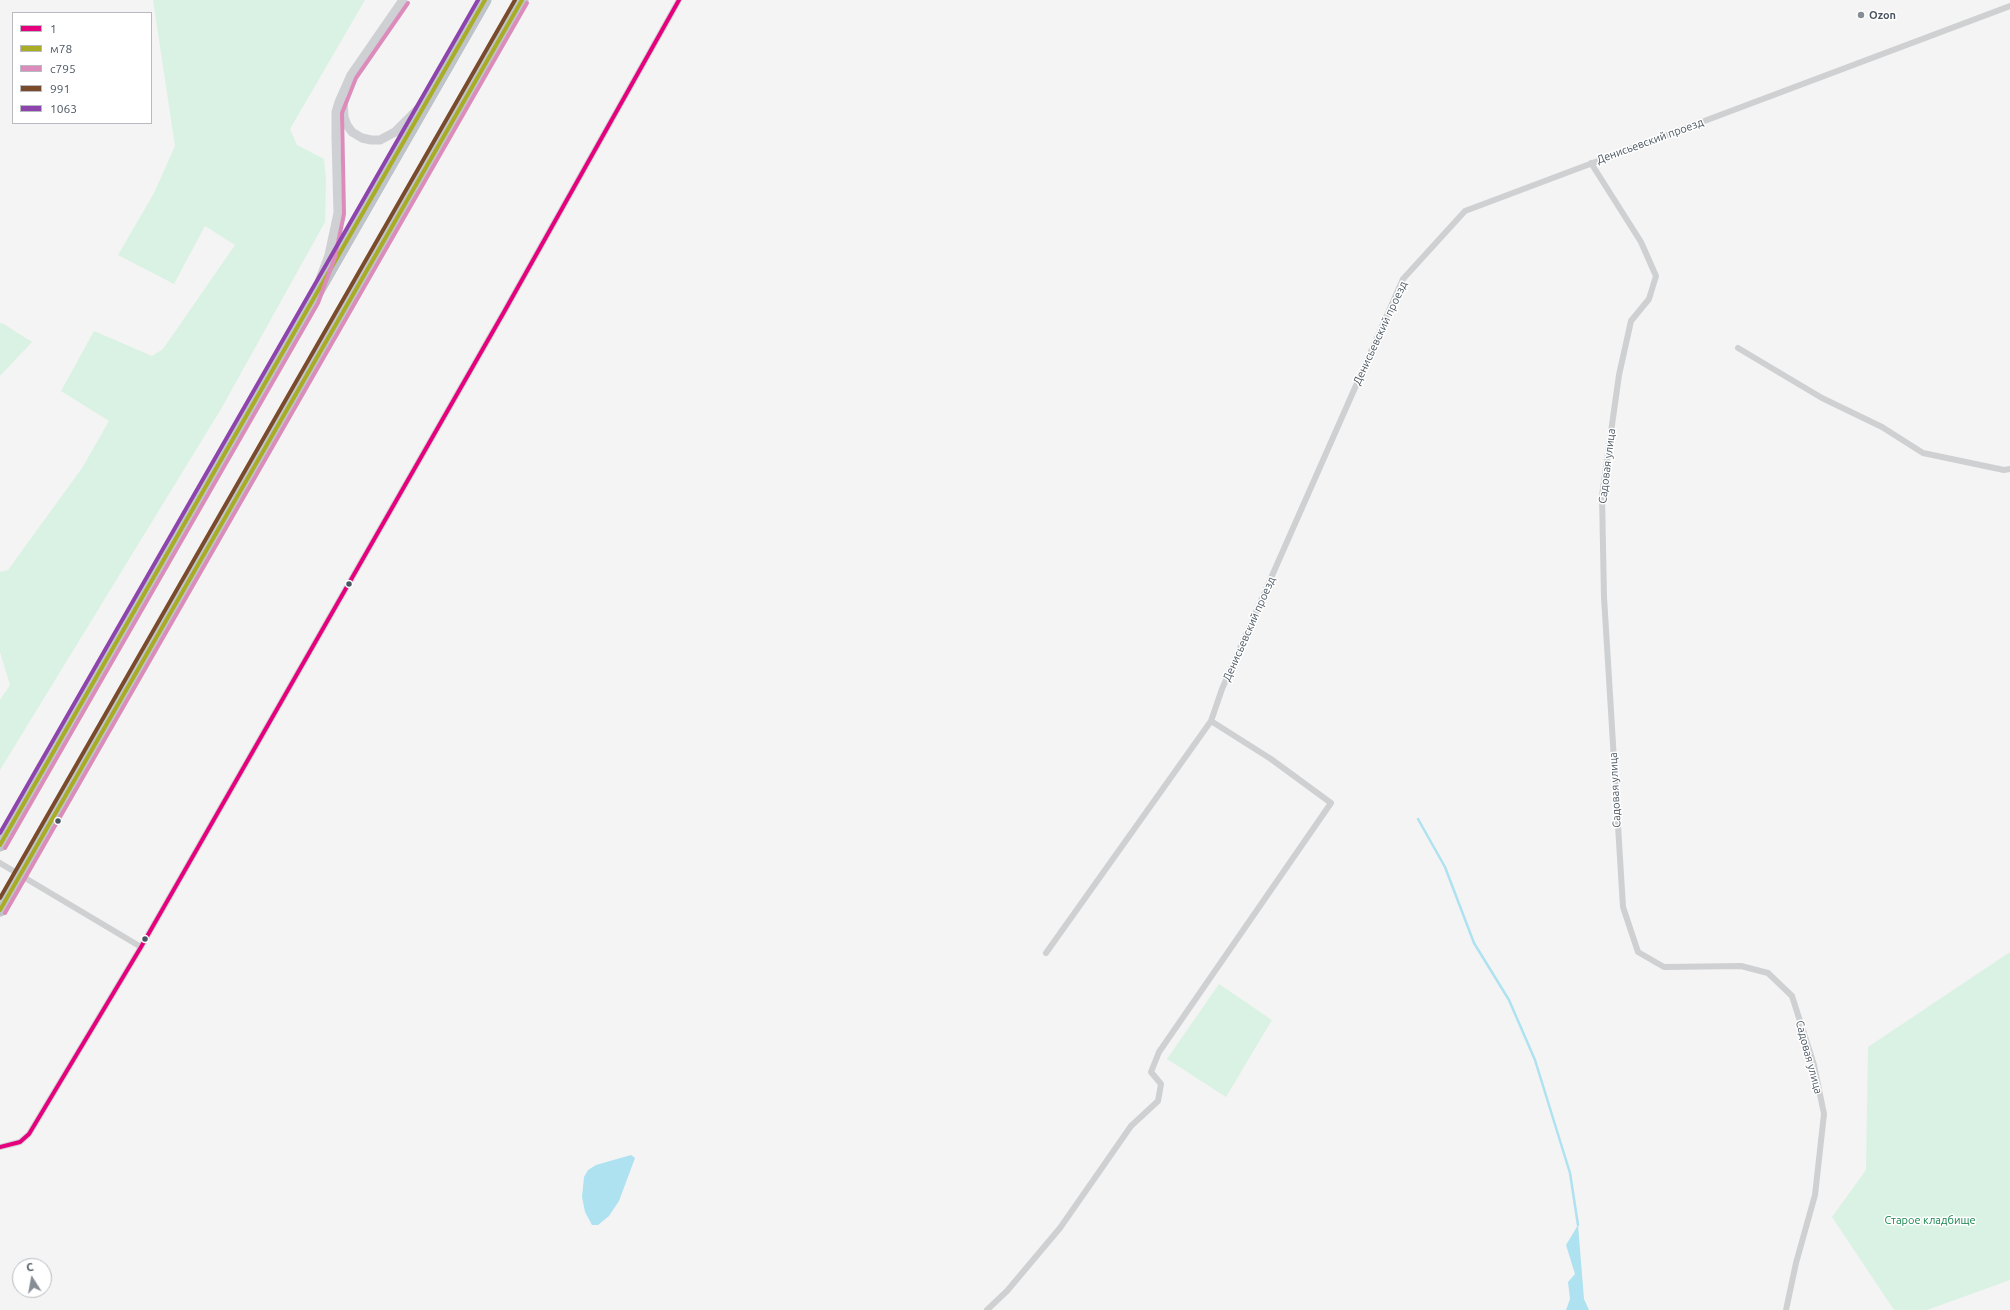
<!DOCTYPE html>
<meta charset="utf-8">
<style>
body{margin:0}
#map{position:relative;width:2010px;height:1310px;overflow:hidden;background:#f4f4f4;font-family:Ubuntu,sans-serif}
canvas{display:block}
.legend{position:absolute;left:12px;top:12px;width:140px;height:112px;box-sizing:border-box;background:#fff;border:1px solid #b7bbc0;margin:0;padding:5px 7px;list-style:none;font-size:12px;color:#4a5661}
.legend li{display:flex;align-items:center;gap:8px;height:20px}
.legend b{width:20px;border:1px solid #b7bbc0}
.north{position:absolute;left:12px;top:1258px;width:40px;height:40px;box-sizing:border-box;background:#fff;border:1px solid #b7bbc0;border-radius:50%;rotate:349deg;font-size:11px;font-weight:700;line-height:16px;text-align:center;color:#4a5661}
.north::after{content:'';display:block;margin:auto;width:14px;height:18px;background:#868d94;clip-path:polygon(50% 0,100% 100%,50% 72%,0 100%)}
</style>
<div id="map">
<canvas width="2010" height="1310"></canvas>
<ul class="legend">
<li><b style="height:5px;background:#e5007d"></b>1</li>
<li><b style="height:5px;background:#a8ad25"></b>м78</li>
<li><b style="height:5px;background:#db8cbb"></b>с795</li>
<li><b style="height:5px;background:#7a4b2a"></b>991</li>
<li><b style="height:5px;background:#8e44ad"></b>1063</li>
</ul>
<div class="north">С</div>
</div>
<script>
const ctx = document.querySelector('canvas').getContext('2d');
ctx.lineJoin = 'round';
function fillPath(path, color) { ctx.fillStyle = color; ctx.fill(path, 'evenodd'); }
const toPath = rows => new Path2D(rows.map(r => 'M' + r).join(''));
function strokePath(path, color, width, dash) { ctx.strokeStyle = color; ctx.lineWidth = width; ctx.lineCap = dash ? 'butt' : 'round'; ctx.setLineDash(dash || []); ctx.stroke(path); }
function drawText(font, color, halo, rows, align = 'center') {
  ctx.font = font + ' Ubuntu,sans-serif'; ctx.lineWidth = 3; ctx.setLineDash([]); ctx.textBaseline = 'middle'; ctx.strokeStyle = halo; ctx.fillStyle = color; for (const [text, x, y, turn = 0] of rows) {
    ctx.save(); ctx.translate(x, y); ctx.rotate((+turn || 0) * Math.PI / 180); ctx.textAlign = isNaN(turn) ? turn : align; if (halo) ctx.strokeText(text, 0, 0); ctx.fillText(text, 0, 0); ctx.restore();
  }
}
const green = toPath([
 [153,0,365,0,290,129,297,145,324,159,326,180,325,222,221,409,0,770,0,700,10,685,0,652,0,572,8,570,82,468,109,421,61,391,94,331,152,356,163,349,235,245,205,226,174,284,118,255,154,193,175,146],
 [0,323,2,323,32,342,0,376],
 [2010,952,2010,1280,1927,1310,1894,1310,1832,1217,1866,1170,1868,1047],
 [1219,984,1272,1020,1226,1097,1167,1059]
]);
const water = toPath([
 [631,1155,635,1158,619,1201,609,1216,598,1225,592,1225,585,1212,582,1197,584,1177,588,1170,596,1165],
 [1578,1225,1584,1299,1589,1310,1566,1310,1570,1299,1568,1282,1575,1274,1566,1245]
]);
const stream = toPath([
 [1418,819,1445,867,1474,943,1509,1000,1535,1060,1570,1173,1578,1225]
]);
const street = toPath([
 [1591,163,1641,242,1656,276,1649,299,1631,321,1619,375,1602,496,1604,597,1623,907,1638,952,1664,967,1741,966,1768,973,1792,996,1814,1065,1824,1114,1815,1195,1796,1263,1786,1310],
 [1738,348,1822,398,1882,427,1923,453,2004,470,2010,469],
 [0,863,141,947],
 [1046,953,1211,721,1222,689,1403,279,1465,211,2010,6],
 [0,1147,20,1142,29,1134,141,947,504,312,679,0],
 [987,1310,1007,1291,1060,1228,1131,1126,1158,1101,1161,1084,1151,1072,1159,1052,1331,803,1271,759,1211,721]
]);
const secondary = toPath([
 [343,99,344,117,347,125,352,132,362,138,371,140,380,140,395,132,421,106],
 [320,279,329,255,338,213,336,138,336,112,339,102,351,75,403,0]
]);
const highway = toPath([
 [0,845,485,0],
 [30,857,522,0],
 [0,910,10,892]
]);
const highwayBridge = toPath([
 [10,892,30,857]
]);
const bus1 = toPath([
 [0,1147,20,1142,29,1134,141,947,504,312,679,0]
]);
const bus2 = toPath([
 [0,845,485,0],
 [0,910,522,0]
]);
const bus3 = toPath([
 [5,848,318,303,335,257,344,214,342,113,356,78,408,3],
 [5,913,527,3]
]);
const bus4 = toPath([
 [0,898,515,0]
]);
const bus5 = toPath([
 [0,833,478,0]
]);
const markers = [
 [1861,15,4,"#868d94"],
 [349,584,3.5,"#4a5661"],
 [58,821,3.5,"#4a5661"],
 [145,939,3.5,"#4a5661"]
];
const poiNames = [
 ["Ozon",1869,15]
];
const streetNames = [
 ["Денисьевский проезд",1650,141,-20],
 ["Денисьевский проезд",1380,333,-65],
 ["Садовая улица",1607,466,-83],
 ["Денисьевский проезд",1249,629,-66],
 ["Садовая улица",1615,790,-93],
 ["Садовая улица",1809,1057,75]
];
const parkNames = [
 ["Старое кладбище",1930,1220]
];
fillPath(green, '#d9f2e3');
fillPath(water, '#aee2f0');
strokePath(stream, '#aee2f0', 2.5);
strokePath(highway, '#b9bec3', 13);
strokePath(street, '#ced0d2', 6);
strokePath(secondary, '#ced0d4', 9);
strokePath(highway, '#bec4c9', 12);
strokePath(highwayBridge, '#b9bec3', 13, []);
strokePath(highwayBridge, '#bec4c9', 12);
strokePath(bus1, '#e5007d', 4);
strokePath(bus2, '#a8ad25', 4);
strokePath(bus3, '#db8cbb', 4);
strokePath(bus4, '#7a4b2a', 4);
strokePath(bus5, '#8e44ad', 4);
for (const [x, y, r, color] of markers) { const dot = new Path2D(); dot.arc(x, y, r, 0, 2 * Math.PI); ctx.fillStyle = color; ctx.fill(dot); strokePath(dot, '#fff', 1.5); }
drawText('bold 11px', '#4a5661', '#fff', poiNames, 'left');
drawText('11px', '#4a5661', '#fff', streetNames);
drawText('11px', '#17864f', '#fff', parkNames);
</script>
